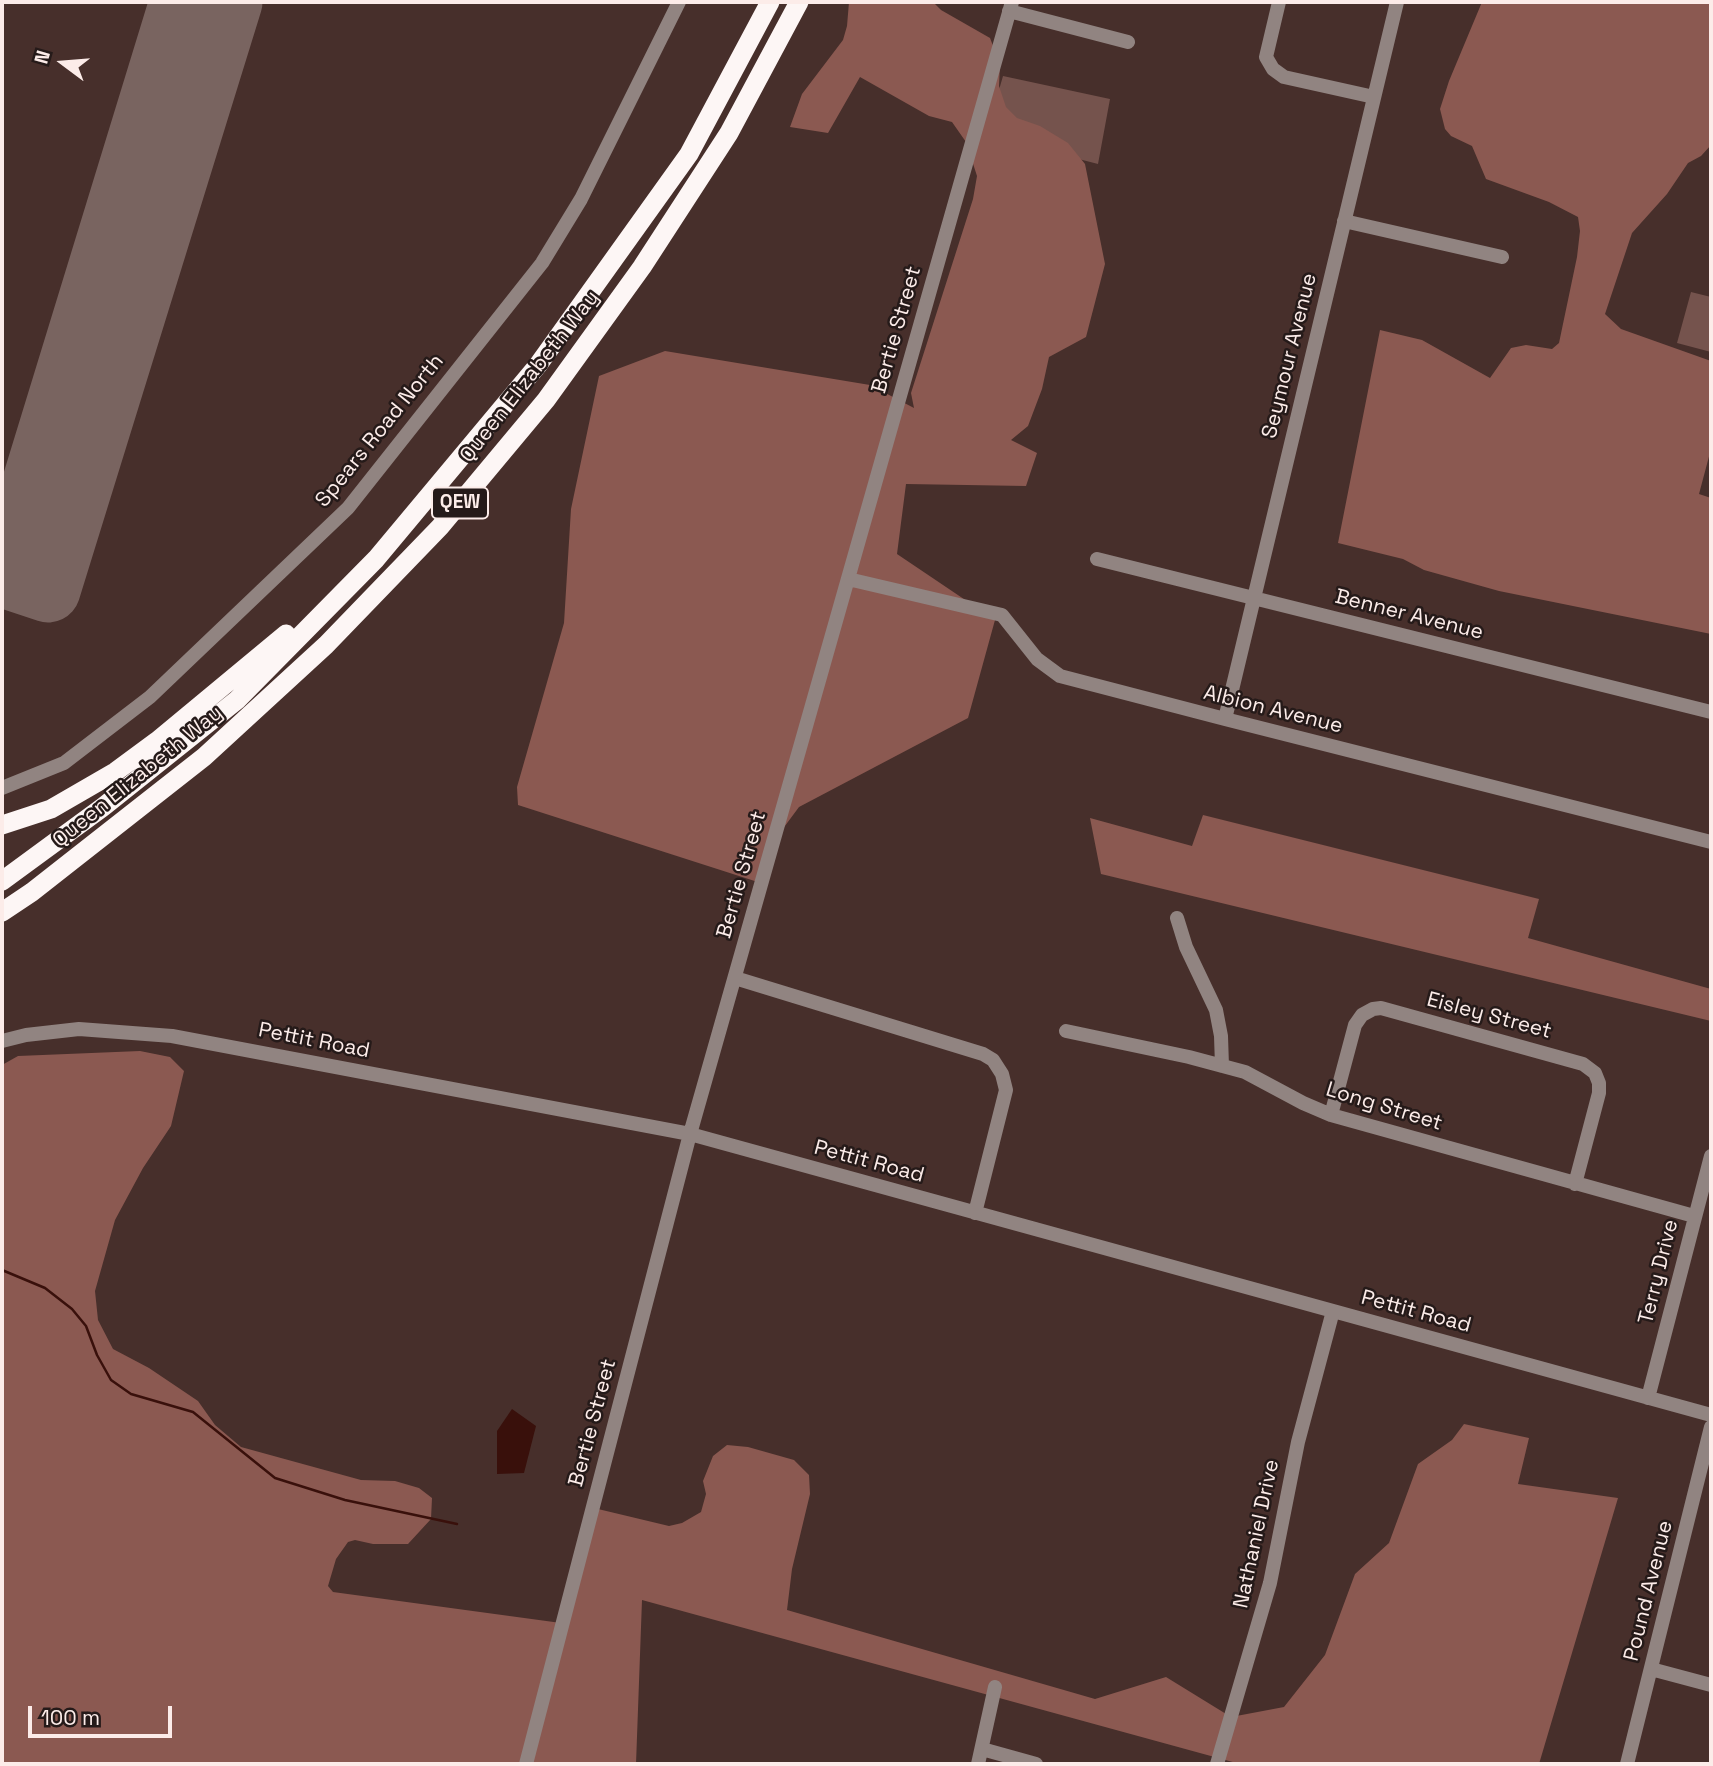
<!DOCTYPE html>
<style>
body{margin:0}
#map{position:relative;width:1713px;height:1766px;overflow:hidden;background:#472f2b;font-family:"Space Grotesk",sans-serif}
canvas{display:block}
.frame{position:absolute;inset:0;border:4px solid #fcece9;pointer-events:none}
.north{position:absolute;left:28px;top:28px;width:70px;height:70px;-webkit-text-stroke:5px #251a19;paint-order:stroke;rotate:286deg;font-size:19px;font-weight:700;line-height:28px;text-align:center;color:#fcece9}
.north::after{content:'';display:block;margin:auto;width:24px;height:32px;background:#fcece9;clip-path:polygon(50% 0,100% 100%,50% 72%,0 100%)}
.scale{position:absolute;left:28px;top:1706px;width:144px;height:32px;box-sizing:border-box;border:4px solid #fcece9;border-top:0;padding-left:9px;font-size:21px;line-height:24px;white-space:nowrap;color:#fcece9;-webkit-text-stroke:5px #251a19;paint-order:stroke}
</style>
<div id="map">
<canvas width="1713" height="1766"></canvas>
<div class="frame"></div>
<div class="north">N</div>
<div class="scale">100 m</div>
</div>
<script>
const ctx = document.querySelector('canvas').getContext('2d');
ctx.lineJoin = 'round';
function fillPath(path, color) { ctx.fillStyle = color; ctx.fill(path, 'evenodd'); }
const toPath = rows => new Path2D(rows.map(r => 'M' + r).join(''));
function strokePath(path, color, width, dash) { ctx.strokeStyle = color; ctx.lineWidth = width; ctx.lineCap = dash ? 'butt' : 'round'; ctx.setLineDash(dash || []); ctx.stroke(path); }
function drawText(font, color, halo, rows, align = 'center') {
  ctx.font = font + ' "Space Grotesk",sans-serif'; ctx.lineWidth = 5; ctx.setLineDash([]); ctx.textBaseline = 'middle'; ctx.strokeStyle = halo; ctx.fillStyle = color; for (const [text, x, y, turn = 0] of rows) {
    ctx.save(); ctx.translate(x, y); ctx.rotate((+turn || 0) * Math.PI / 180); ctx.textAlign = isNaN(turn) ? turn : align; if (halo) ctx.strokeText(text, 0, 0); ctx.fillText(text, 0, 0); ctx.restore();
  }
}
const green = toPath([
 [1003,76,1110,99,1098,164,986,135],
 [1691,292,1711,297,1711,352,1677,343]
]);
const forest = toPath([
 [849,2,933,2,941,10,990,38,1000,64,999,86,1006,107,1017,118,1040,126,1068,143,1085,164,1105,264,1086,337,1049,357,1042,389,1028,426,1011,440,1037,453,1026,486,906,484,897,554,995,620,968,718,799,807,779,834,764,884,518,805,517,787,564,623,571,509,599,376,665,351,870,385,914,408,911,393,973,199,977,176,966,142,952,122,929,116,860,77,828,133,790,127,802,94,843,40,847,26],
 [1482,2,1711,2,1711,145,1701,156,1688,163,1667,194,1632,233,1605,314,1621,329,1711,361,1711,449,1699,494,1711,498,1711,634,1499,591,1424,570,1403,559,1338,543,1380,330,1422,340,1490,378,1511,348,1526,345,1552,349,1559,343,1577,257,1580,231,1578,217,1549,202,1486,179,1472,146,1451,136,1445,129,1440,109,1449,81],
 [1203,815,1539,899,1528,938,1711,989,1711,1021,1101,874,1090,818,1192,846],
 [140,1051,170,1057,184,1071,171,1126,143,1168,115,1220,95,1291,98,1320,113,1349,149,1368,198,1401,215,1425,241,1447,361,1480,395,1481,419,1488,432,1498,431,1519,408,1544,373,1544,355,1540,348,1542,336,1559,328,1586,333,1592,561,1623,598,1509,669,1526,682,1523,701,1512,706,1494,703,1481,713,1456,727,1445,748,1447,794,1460,809,1475,810,1494,792,1569,787,1610,1095,1699,1166,1677,1231,1717,1284,1707,1325,1655,1355,1574,1389,1543,1418,1464,1452,1440,1464,1424,1529,1438,1518,1484,1618,1498,1539,1764,1240,1764,642,1600,636,1764,2,1764,2,1065,18,1056]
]);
const water = toPath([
 [512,1409,536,1426,524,1473,497,1474,497,1431]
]);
const stream = toPath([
 [2,1270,45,1288,72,1309,86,1326,97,1355,111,1380,131,1394,193,1412,275,1478,345,1500,457,1524]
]);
const runway = toPath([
 [182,2,6,576,48,590,230,2]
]);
const minor = toPath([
 [1279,2,1266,57,1273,69,1284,77,1374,97],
 [1009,11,1128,42],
 [1344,221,1502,257],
 [1097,559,1711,712],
 [848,579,1002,615,1037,659,1060,676,1225,719,1711,842],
 [1225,719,1397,2],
 [2,788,64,763,150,697,348,508,542,263,581,199,679,2],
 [1177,918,1186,947,1216,1010,1221,1036,1222,1066],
 [735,978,983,1054,993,1060,1002,1074,1006,1090,975,1213],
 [1066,1031,1189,1057,1245,1072,1303,1103,1331,1115,1694,1216],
 [2,1041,26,1035,79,1029,172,1036,690,1134,1711,1415],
 [1331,1115,1355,1025,1362,1015,1373,1009,1381,1008,1583,1064,1595,1073,1599,1083,1599,1093,1575,1184],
 [1648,1398,1711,1156],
 [1651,1669,1711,1685],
 [982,1749,1036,1764],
 [526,1764,690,1134,1012,2],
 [978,1764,995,1687],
 [1217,1764,1270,1583,1298,1442,1333,1311],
 [1627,1764,1711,1427]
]);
const highway = toPath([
 [2,825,51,809,115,772,157,741,286,634],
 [2,881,103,807,237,700,376,559,538,365,689,154,770,2],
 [2,912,32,892,204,757,326,645,440,527,546,400,642,267,729,133,799,2]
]);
const shields = [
 [460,503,56]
];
const shieldNames = [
 ["QEW",460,503]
];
const streetNames = [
 ["Bertie Street",897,330,-74],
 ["Seymour Avenue",1290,356,-76],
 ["Queen Elizabeth Way",530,377,-52],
 ["Spears Road North",380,431,-51],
 ["Benner Avenue",1409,615,14],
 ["Albion Avenue",1273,710,14],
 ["Queen Elizabeth Way",138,777,-39],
 ["Bertie Street",742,875,-74],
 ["Eisley Street",1489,1016,15],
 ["Pettit Road",314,1041,11],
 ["Long Street",1384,1107,17],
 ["Pettit Road",869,1162,15],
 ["Terry Drive",1659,1272,-76],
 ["Pettit Road",1416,1312,15],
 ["Bertie Street",593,1423,-75],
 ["Nathaniel Drive",1257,1534,-78],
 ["Pound Avenue",1649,1591,-76]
];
fillPath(green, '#75534d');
fillPath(forest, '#8b5951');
fillPath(water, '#39100b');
strokePath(stream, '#39100b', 2.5);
strokePath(runway, '#796460', 65);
strokePath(minor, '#918481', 14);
strokePath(highway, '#fdf6f5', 19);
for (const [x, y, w] of shields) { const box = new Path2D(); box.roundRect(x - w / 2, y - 15.5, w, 31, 5); ctx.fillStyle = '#251a19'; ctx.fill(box); strokePath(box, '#fcece9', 2); }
drawText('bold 19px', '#fcece9', null, shieldNames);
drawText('21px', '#fcece9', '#251a19', streetNames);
</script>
